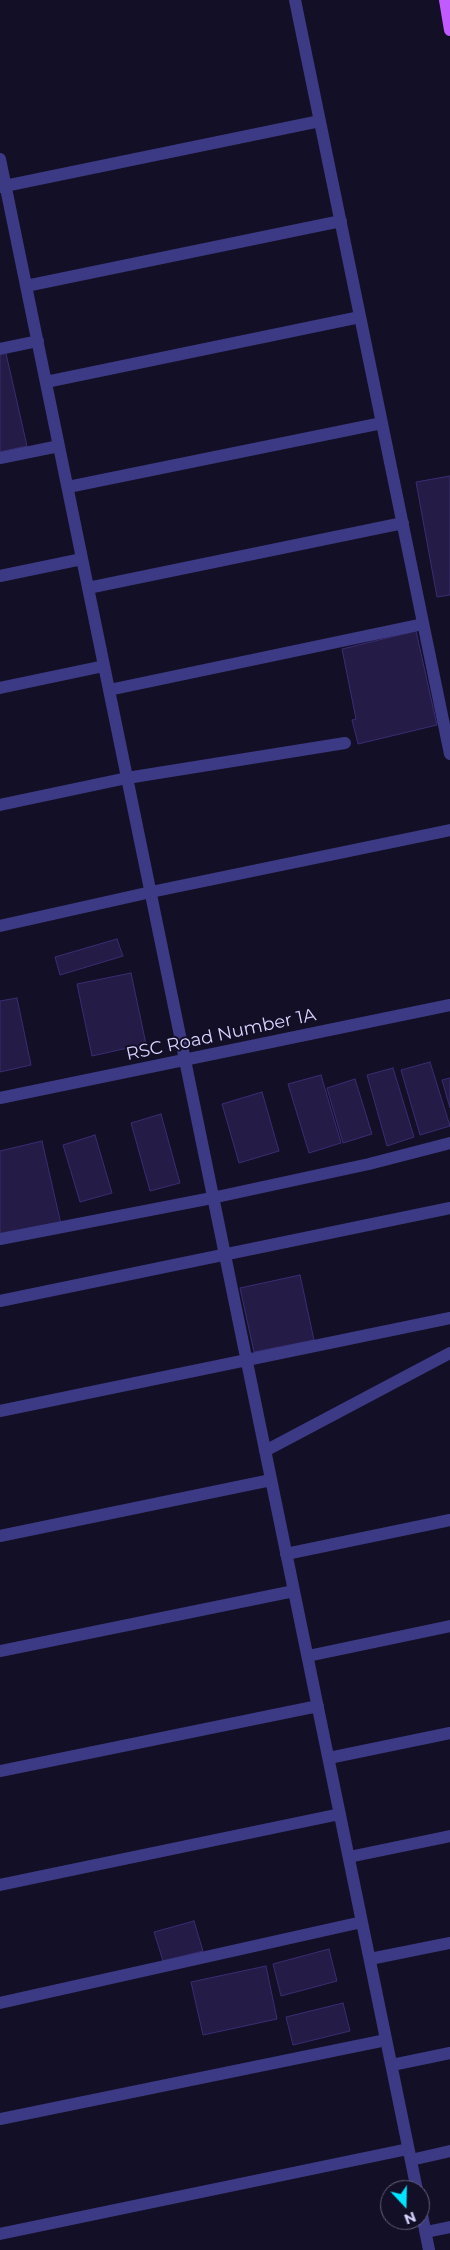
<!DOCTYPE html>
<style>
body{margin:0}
#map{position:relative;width:450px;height:2250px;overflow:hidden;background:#130f26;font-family:Montserrat,sans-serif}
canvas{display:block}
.north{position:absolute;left:380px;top:2180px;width:50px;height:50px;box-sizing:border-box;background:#130f26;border:1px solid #625e7d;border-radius:50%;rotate:159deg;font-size:14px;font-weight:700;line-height:20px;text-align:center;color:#d9d4ff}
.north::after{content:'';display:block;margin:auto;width:18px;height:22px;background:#00e5ff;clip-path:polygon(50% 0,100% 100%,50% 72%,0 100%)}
</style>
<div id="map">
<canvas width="450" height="2250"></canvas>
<div class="north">N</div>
</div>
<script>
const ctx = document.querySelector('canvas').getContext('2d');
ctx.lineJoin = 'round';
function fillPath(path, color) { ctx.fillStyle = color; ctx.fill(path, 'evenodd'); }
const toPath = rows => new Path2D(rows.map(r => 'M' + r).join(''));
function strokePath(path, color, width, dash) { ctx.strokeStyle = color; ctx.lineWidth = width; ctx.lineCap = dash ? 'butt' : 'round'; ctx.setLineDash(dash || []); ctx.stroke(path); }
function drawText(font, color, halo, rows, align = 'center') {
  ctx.font = font + ' Montserrat,sans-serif'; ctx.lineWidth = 4; ctx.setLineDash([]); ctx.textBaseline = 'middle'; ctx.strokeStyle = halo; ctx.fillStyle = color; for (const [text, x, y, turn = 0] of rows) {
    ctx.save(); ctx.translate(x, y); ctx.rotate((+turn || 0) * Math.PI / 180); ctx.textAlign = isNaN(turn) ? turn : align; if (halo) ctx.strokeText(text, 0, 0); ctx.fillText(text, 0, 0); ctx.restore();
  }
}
const building = toPath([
 [5,349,27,446,0,452,0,351,5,349],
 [450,476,450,595,437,597,416,482,450,476],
 [416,631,437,725,358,744,352,720,356,719,342,649,416,631],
 [117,939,123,956,60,975,55,957,117,939],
 [131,973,146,1044,92,1056,77,984,131,973],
 [17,998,31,1065,0,1072,0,1001,17,998],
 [430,1062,450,1126,420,1135,401,1070,430,1062],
 [393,1068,414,1137,387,1146,367,1075,393,1068],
 [321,1075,341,1143,309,1153,288,1084,321,1075],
 [450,1078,450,1108,442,1080,450,1078],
 [355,1079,372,1134,343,1143,327,1088,355,1079],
 [262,1092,279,1151,239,1163,222,1104,262,1092],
 [161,1114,180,1183,150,1191,131,1123,161,1114],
 [95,1135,112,1193,80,1202,63,1145,95,1135],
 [42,1141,61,1224,0,1238,0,1151,42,1141],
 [300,1275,314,1340,254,1352,240,1288,300,1275],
 [194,1921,203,1951,163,1961,154,1932,194,1921],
 [329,1949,337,1981,281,1996,273,1964,329,1949],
 [266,1966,277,2019,203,2035,191,1982,266,1966],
 [343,2003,350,2031,293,2045,286,2017,343,2003]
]);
const minor = toPath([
 [295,0,450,754],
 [0,159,417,2190],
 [0,187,320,121],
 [26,286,341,221],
 [0,349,38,341],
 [46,382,360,317],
 [0,458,59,446],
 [68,487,382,423],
 [0,576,82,559],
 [88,588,403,523],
 [0,688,104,666],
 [109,690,423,624],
 [0,805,127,778,345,743],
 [0,926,151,892,450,830],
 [0,1098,450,1005],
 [0,1239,212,1198,369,1164,450,1143],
 [0,1301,450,1208],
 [0,1411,450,1318],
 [265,1451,450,1353],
 [0,1536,271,1480],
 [286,1554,450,1520],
 [0,1651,294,1591],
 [308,1656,450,1626],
 [329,1758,450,1733],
 [0,1771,318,1706],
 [349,1857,450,1836],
 [0,1885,340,1814],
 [370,1959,450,1943],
 [0,2003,362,1922],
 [392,2065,450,2053],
 [0,2119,386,2040],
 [411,2160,450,2151],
 [420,2205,429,2250],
 [426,2232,450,2227],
 [0,2234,408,2149]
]);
const major = toPath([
 [445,0,450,30]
]);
const streetNames = [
 ["RSC Road Number 1A",221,1035,-12]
];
fillPath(building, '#241b47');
strokePath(building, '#3b2d73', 1);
strokePath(minor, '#3d3a85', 12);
strokePath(major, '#c25bff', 12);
drawText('18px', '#d9d4ff', '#130f26', streetNames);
</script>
